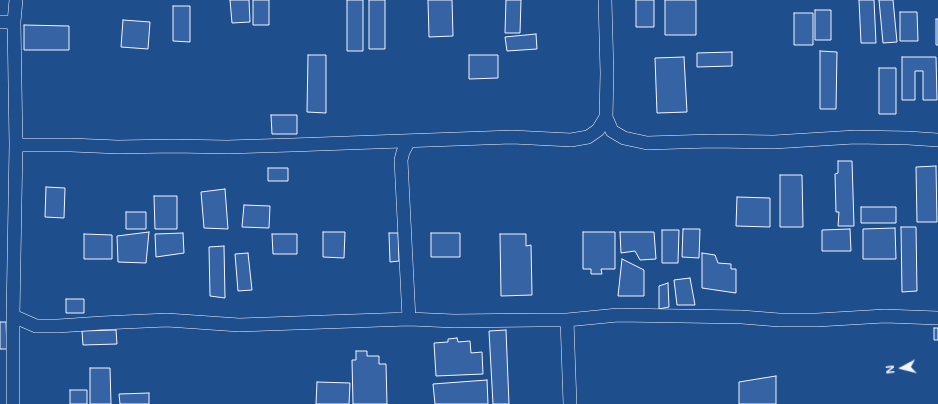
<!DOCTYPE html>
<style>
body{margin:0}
#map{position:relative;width:938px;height:404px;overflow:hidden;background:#1f4e8c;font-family:"Open Sans",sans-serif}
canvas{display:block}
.north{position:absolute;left:882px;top:348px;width:40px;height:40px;-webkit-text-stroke:3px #1f4e8c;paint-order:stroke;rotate:263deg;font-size:11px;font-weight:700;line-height:16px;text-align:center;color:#f2f6ff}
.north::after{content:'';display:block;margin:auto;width:14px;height:18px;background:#f2f6ff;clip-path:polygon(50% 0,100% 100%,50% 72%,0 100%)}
</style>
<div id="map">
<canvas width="938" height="404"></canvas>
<div class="north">N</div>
</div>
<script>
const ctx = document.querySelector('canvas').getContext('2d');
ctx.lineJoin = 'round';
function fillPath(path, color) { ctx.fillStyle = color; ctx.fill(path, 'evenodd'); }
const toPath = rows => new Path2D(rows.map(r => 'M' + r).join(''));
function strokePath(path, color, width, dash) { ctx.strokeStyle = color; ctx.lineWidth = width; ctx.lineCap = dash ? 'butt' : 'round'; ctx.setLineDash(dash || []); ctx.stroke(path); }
const building = toPath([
 [230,0,249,0,250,22,232,23,230,0],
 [253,0,269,0,269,25,253,25,253,0],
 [347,0,363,0,363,51,347,51,347,0],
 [369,0,385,0,385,49,369,49,369,0],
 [428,0,452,0,453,36,429,37,428,0],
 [506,0,521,0,520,33,505,33,506,0],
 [636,0,654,0,654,27,636,27,636,0],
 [665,0,696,0,696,35,665,35,665,0],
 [859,0,874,0,876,43,861,43,859,0],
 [879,0,893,0,897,42,883,43,879,0],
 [173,6,190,6,190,42,173,41,173,6],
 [815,10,831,10,831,40,815,40,815,10],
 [900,12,917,12,918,41,900,41,900,12],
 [794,13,813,13,813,45,794,45,794,13],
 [936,19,938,19,938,45,936,45,936,19],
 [123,20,150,22,148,49,121,47,123,20],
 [24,25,69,26,69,50,24,50,24,25],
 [536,34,537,49,507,51,505,37,536,34],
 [820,51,837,52,836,109,820,109,820,51],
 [732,52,732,66,697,67,697,53,732,52],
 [308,55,326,55,326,113,307,112,308,55],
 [469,55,498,55,498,78,469,79,469,55],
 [684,57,687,112,657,113,655,58,684,57],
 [902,57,936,57,937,100,923,100,923,71,915,71,915,100,902,100,902,57],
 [879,68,896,68,896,114,879,114,879,68],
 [271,115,297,115,297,134,272,134,271,115],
 [838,161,852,161,854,226,838,226,839,212,836,212,835,174,838,173,838,161],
 [936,166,937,222,917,222,916,167,936,166],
 [268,168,288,168,288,181,268,181,268,168],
 [780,175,802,175,803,227,780,227,780,175],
 [46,187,65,188,64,218,45,217,46,187],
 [225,189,228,229,204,228,201,192,225,189],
 [154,196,177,196,177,229,155,229,154,196],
 [737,197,770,198,770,227,736,226,737,197],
 [244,205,270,206,269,228,242,227,244,205],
 [861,207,896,207,896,223,861,223,861,207],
 [126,212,146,212,146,229,126,229,126,212],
 [901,227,916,227,917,291,902,292,901,227],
 [895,228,896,259,863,259,863,229,895,228],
 [683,229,700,229,699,258,682,257,683,229],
 [850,229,851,251,822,251,822,230,850,229],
 [662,230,679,230,678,263,662,263,662,230],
 [149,232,146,263,118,262,117,236,149,232],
 [323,232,345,232,344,258,323,257,323,232],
 [583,232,615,232,615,269,601,269,602,274,591,274,591,269,583,269,583,232],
 [620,232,654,232,656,259,640,260,635,251,621,253,620,232],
 [183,233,184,253,156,257,155,234,183,233],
 [389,233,398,233,399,261,390,262,389,233],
 [431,233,460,233,460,257,431,257,431,233],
 [84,234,112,235,112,259,84,259,84,234],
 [272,234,297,234,297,254,273,254,272,234],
 [500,234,526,234,526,246,531,245,532,295,501,296,500,234],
 [224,246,225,298,210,296,209,247,224,246],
 [248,253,252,290,238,291,235,254,248,253],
 [702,253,715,255,718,263,731,264,731,269,736,269,736,293,702,288,702,253],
 [622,259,644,270,644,296,618,296,622,259],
 [690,278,695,305,677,305,674,280,690,278],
 [668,283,669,307,659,309,659,286,668,283],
 [66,299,84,299,84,313,66,313,66,299],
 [0,322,6,322,7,349,0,349,0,322],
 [934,328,938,328,938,340,934,340,934,328],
 [116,330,117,344,83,345,82,331,116,330],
 [506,330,509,404,493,404,489,331,506,330],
 [457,338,458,342,470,341,471,353,482,352,483,374,436,376,434,343,448,342,448,339,457,338],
 [356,351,367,351,367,356,379,356,379,364,386,364,387,404,353,404,352,360,356,360,356,351],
 [90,368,110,368,111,404,90,404,90,368],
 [776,376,776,404,739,404,739,382,776,376],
 [487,380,488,404,435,404,433,384,487,380],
 [317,382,350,383,349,404,316,404,317,382],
 [70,390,87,390,87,404,70,404,70,390],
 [149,393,149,404,120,404,119,394,149,393]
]);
const street = toPath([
 [0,22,14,22],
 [606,117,612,131,624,138,647,143,712,141,774,142,855,137,908,138,938,140],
 [16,145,71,145,118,147,173,146,227,147,292,145,512,137,571,140,588,137,598,130,606,117,607,73,605,0],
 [13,316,36,326,58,326,102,323,167,320,239,325,409,319,454,321,537,320,567,320,618,315,681,316,742,317,779,320,817,320,885,316,938,318],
 [409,319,401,160,403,152,409,141],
 [567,320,570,404],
 [13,404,13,316,16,145,14,22,16,0]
]);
fillPath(building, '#3563a3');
strokePath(building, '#f2f6ff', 1);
strokePath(street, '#f2f6ff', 14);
strokePath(street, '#1f4e8c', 13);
</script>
